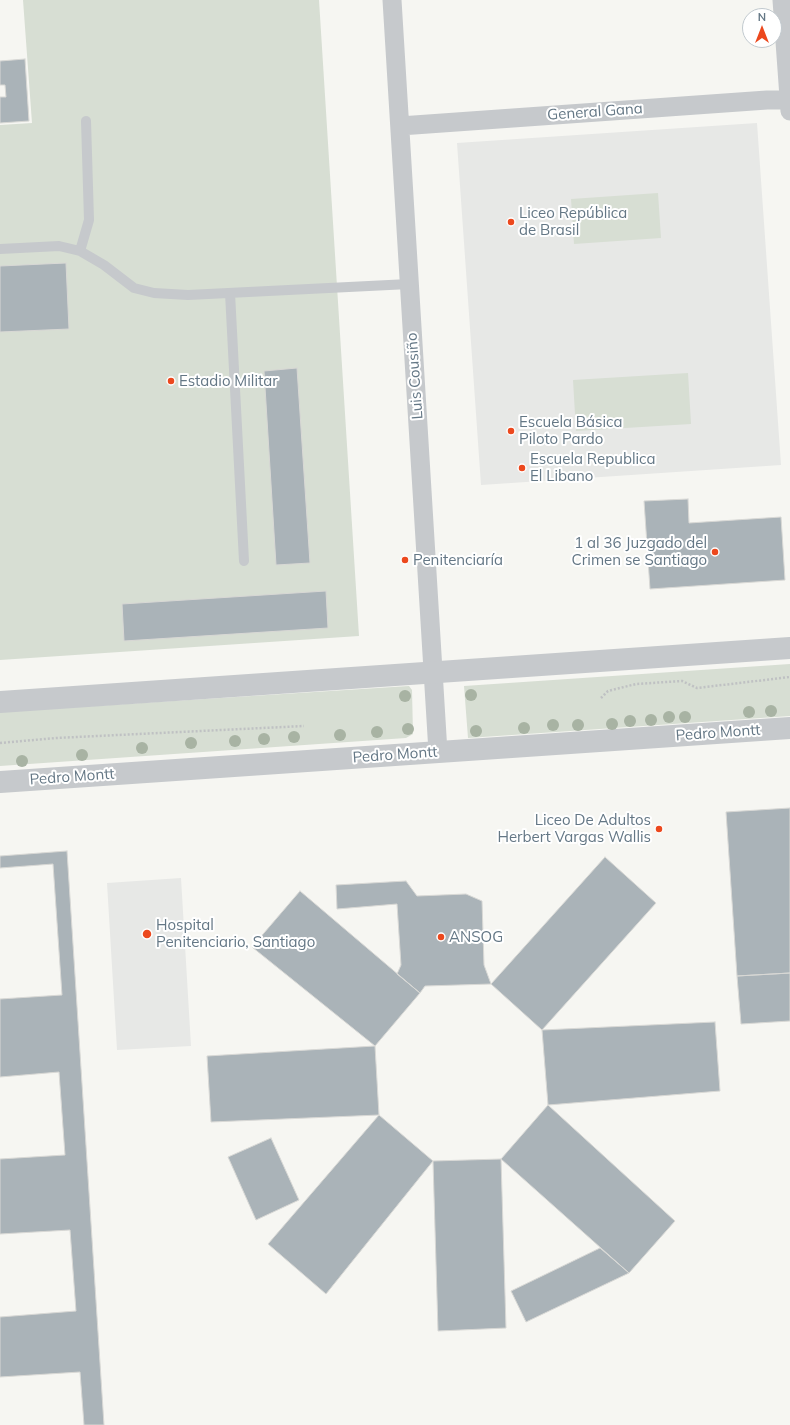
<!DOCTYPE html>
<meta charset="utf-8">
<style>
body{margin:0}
#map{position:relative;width:790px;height:1425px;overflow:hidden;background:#f6f6f2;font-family:Mulish,sans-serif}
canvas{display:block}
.north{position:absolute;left:742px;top:8px;width:40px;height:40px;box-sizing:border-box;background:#fff;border:1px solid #c1c9ce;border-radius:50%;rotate:0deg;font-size:11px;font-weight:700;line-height:16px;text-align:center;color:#647785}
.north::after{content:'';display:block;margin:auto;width:14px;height:18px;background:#ec481d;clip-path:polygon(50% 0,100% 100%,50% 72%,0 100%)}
</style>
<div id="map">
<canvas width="790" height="1425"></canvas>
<div class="north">N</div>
</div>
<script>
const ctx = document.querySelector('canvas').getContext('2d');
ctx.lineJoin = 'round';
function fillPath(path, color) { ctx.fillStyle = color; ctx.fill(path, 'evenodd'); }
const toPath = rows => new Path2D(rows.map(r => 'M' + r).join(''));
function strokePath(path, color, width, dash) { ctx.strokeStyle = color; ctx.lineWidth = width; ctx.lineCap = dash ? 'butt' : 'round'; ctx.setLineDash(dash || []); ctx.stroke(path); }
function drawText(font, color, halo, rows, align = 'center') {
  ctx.font = font + ' Mulish,sans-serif'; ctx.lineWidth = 4; ctx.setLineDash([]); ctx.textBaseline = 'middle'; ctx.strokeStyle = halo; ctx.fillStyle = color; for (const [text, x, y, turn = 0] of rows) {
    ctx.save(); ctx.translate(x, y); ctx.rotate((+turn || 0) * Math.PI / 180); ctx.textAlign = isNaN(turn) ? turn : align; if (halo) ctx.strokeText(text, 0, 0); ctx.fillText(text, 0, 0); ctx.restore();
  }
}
const built = toPath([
 [757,123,781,465,481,485,457,143],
 [181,878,191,1046,117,1050,107,883]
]);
const green = toPath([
 [23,0,319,0,359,636,0,660,0,125,32,123],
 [658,193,661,238,574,244,571,199],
 [688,373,691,424,576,431,573,380],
 [790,664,790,716,468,738,464,686],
 [409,686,412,690,413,734,406,738,0,766,0,712]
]);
const building = toPath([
 [25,59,29,121,0,123,0,97,6,97,5,85,0,85,0,61,25,59],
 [66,263,69,329,0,332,0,266,66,263],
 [297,368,310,563,276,565,264,371,297,368],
 [688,499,689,523,781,517,785,580,650,589,644,501,688,499],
 [326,591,328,628,124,641,122,604,326,591],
 [790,808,790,973,737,976,726,812,790,808],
 [67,851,104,1425,84,1425,80,1372,0,1377,0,1317,76,1311,70,1230,0,1234,0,1159,65,1155,59,1072,0,1077,0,999,62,995,53,864,0,868,0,856,67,851],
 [605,857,656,903,542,1030,491,984,605,857],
 [406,881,417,896,466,894,482,901,484,965,491,984,425,986,420,993,397,974,401,965,397,904,337,909,336,885,406,881],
 [300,891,420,993,375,1046,252,947,300,891],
 [790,973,790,1021,741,1024,737,976,790,973],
 [715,1022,720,1091,548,1105,542,1030,715,1022],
 [375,1046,379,1115,211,1122,207,1056,375,1046],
 [548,1105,675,1221,629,1273,501,1159,548,1105],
 [379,1115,433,1161,326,1294,268,1244,379,1115],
 [271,1138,299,1200,256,1220,228,1157,271,1138],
 [501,1159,506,1328,438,1331,433,1161,501,1159],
 [600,1248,629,1273,526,1322,511,1291,600,1248]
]);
const path = toPath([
 [601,698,608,691,636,684,682,681,697,688,790,677],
 [0,743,56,738,304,726]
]);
const service = toPath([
 [0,249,59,246,80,251,104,265,134,288,154,293,188,295,409,284],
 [80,251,89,220,86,121],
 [230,293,244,561]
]);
const minor = toPath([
 [392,0,438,752],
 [782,0,790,111],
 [400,126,767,100,790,100]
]);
const tertiary = toPath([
 [0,702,790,648],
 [0,782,790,728]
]);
const trees = [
 [471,695],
 [405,696],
 [771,711],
 [749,712],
 [669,717],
 [685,717],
 [651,720],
 [630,721],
 [612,724],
 [553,725],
 [578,725],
 [524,728],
 [408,729],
 [476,731],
 [377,732],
 [340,735],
 [294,737],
 [264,739],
 [235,741],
 [191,743],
 [142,748],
 [82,755],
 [22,761]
];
const markers = [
 [511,222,4,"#ec481d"],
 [171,381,4,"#ec481d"],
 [511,431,4,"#ec481d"],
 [522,468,4,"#ec481d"],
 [715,552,4,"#ec481d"],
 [405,560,4,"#ec481d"],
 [659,829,4,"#ec481d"],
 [147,934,5,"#ec481d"],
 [441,937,4,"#ec481d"]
];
const streetNames = [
 ["General Gana",595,112,-4],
 ["Luis Cousiño",415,376,-94],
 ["Pedro Montt",718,733,-4],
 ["Pedro Montt",395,755,-4],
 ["Pedro Montt",72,777,-4]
];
const poiNames = [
 ["Liceo República",519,213],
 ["de Brasil",519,230],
 ["Estadio Militar",179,381],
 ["Escuela Básica",519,422],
 ["Piloto Pardo",519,439],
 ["Escuela Republica",530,459],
 ["El Libano",530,476],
 ["1 al 36 Juzgado del",707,543,"right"],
 ["Crimen se Santiago",707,560,"right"],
 ["Penitenciaría",413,560],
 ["Liceo De Adultos",651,820,"right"],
 ["Herbert Vargas Wallis",651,837,"right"],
 ["Hospital",156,925],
 ["Penitenciario, Santiago",156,942],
 ["ANSOG",449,937]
];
fillPath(built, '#e7e8e6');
fillPath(green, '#d7ded3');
fillPath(building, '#aab3b8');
strokePath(building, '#d8d8d5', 1);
strokePath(path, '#bfc1c3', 2.5, [2, 2]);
strokePath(service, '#c6c9cc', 10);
strokePath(minor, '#c6c9cc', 19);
strokePath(tertiary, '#c6c9cc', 22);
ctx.fillStyle = '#a8b3a3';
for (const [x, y] of trees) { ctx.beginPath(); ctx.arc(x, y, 6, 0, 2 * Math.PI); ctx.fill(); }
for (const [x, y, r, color] of markers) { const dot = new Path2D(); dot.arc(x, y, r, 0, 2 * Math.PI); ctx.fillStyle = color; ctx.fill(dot); strokePath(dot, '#fff', 1.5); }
drawText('15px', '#647785', '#fff', streetNames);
drawText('15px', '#647785', '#fff', poiNames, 'left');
</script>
